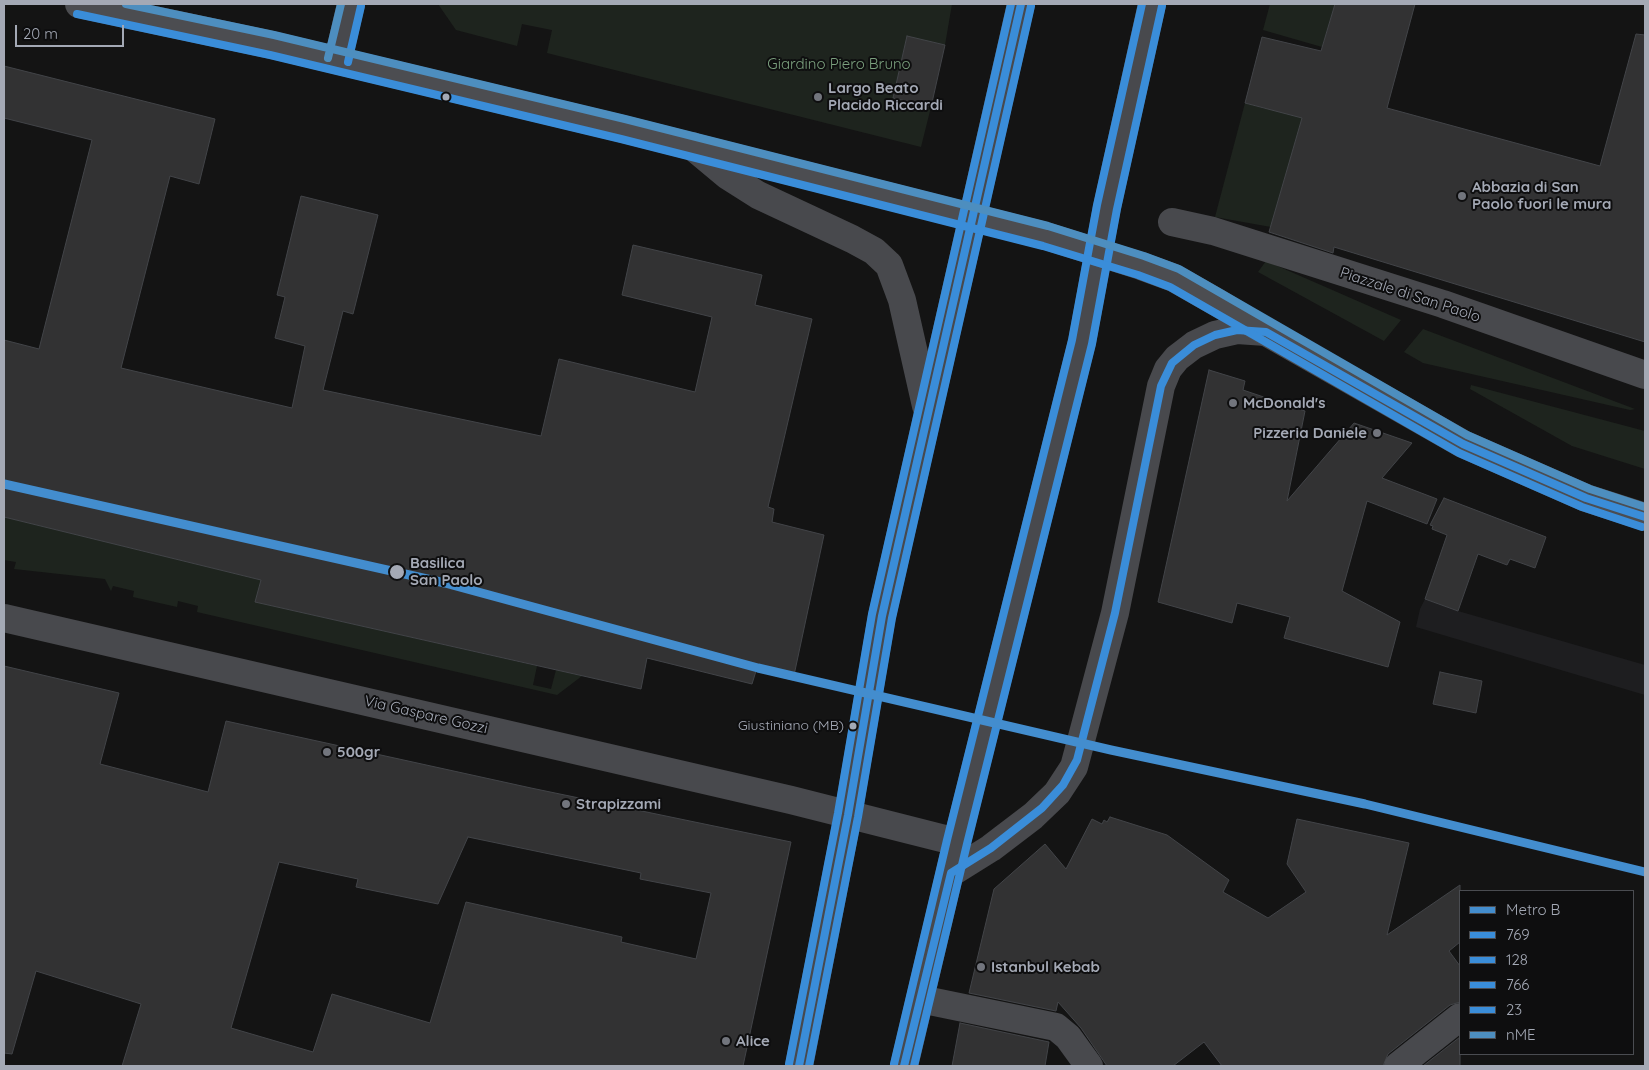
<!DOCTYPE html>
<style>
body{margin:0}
#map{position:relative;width:1649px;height:1070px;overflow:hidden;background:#141414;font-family:Quicksand,sans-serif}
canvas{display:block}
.frame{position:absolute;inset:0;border:5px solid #a4a9b5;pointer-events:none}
.legend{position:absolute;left:1459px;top:890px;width:175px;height:165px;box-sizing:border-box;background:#0e0e0f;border:1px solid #4a4c51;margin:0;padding:6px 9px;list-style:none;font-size:15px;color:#a4a9b5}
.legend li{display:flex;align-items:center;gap:10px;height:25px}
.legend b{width:25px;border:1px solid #4a4c51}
.scale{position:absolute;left:15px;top:25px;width:109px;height:22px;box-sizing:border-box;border:2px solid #a4a9b5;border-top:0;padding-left:6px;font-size:15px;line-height:18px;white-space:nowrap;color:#a4a9b5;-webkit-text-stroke:4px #0e0e0f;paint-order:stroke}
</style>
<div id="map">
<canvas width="1649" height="1070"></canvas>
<div class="frame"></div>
<ul class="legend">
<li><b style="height:6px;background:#438dce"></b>Metro B</li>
<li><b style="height:6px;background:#3a8dd9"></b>769</li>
<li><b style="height:6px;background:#3a8dd9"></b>128</li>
<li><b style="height:6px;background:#3a8dd9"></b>766</li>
<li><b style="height:6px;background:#3a8dd9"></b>23</li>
<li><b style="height:6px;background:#4d8ebf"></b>nME</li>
</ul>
<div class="scale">20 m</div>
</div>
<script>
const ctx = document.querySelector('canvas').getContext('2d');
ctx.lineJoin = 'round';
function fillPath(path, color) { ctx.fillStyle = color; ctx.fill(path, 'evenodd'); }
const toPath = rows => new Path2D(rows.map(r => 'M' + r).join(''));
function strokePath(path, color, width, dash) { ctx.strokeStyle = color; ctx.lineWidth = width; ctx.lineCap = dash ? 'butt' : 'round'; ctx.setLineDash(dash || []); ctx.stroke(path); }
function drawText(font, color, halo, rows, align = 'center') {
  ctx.font = font + ' Quicksand,sans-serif'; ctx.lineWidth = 4; ctx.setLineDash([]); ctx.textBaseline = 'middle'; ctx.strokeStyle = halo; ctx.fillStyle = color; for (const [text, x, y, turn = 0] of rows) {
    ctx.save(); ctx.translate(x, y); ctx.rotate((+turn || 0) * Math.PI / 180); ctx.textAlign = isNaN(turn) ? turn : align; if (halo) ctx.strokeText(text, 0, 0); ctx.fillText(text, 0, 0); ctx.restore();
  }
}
const built = toPath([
 [1425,599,1458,611,1645,665,1645,695,1416,627,1420,609]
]);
const green = toPath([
 [438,4,952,4,945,45,907,37,893,97,931,107,921,147,547,53,552,30,522,24,517,46,456,30],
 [1270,4,1335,4,1322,47,1263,30],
 [1317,67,1271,227,1215,217,1245,103,1266,109],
 [1266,261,1401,320,1384,341,1258,272],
 [1423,329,1635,409,1630,410,1423,363,1404,352],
 [1471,385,1645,431,1645,469,1572,446,1470,389],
 [4,517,261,580,256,602,537,666,533,685,551,689,556,670,582,676,557,695,197,612,198,606,178,601,177,607,133,597,134,591,113,586,111,591,105,579,14,569,16,562,4,560]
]);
const building = toPath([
 [1335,4,1415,4,1387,108,1600,166,1636,34,1645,35,1645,342,1334,247,1333,253,1269,232,1302,118,1245,103,1262,37,1321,51,1335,4],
 [907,36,945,45,931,107,893,98,907,36],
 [4,66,215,119,199,184,170,176,121,368,292,408,305,346,275,338,285,297,277,295,301,196,378,215,353,314,343,311,323,390,541,436,559,359,695,392,712,317,622,295,633,245,762,275,755,305,812,319,768,507,774,509,772,522,824,535,793,680,756,671,752,684,647,658,641,689,255,602,261,580,4,517,4,340,39,349,92,140,4,118,4,66],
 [1209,370,1245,381,1243,390,1305,411,1287,501,1354,423,1412,443,1382,478,1437,499,1427,524,1367,501,1342,591,1400,622,1388,667,1284,638,1290,617,1237,603,1232,623,1158,602,1209,370],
 [1444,498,1546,537,1535,568,1510,559,1507,565,1478,554,1458,611,1425,599,1447,535,1432,529,1433,526,1430,525,1444,498],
 [4,666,119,693,100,764,208,792,226,721,531,788,791,842,743,1066,122,1066,141,1004,36,971,12,1054,4,1053,4,666],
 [468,837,641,873,640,879,711,893,696,959,621,942,622,937,466,902,430,1023,332,994,313,1052,231,1028,279,862,358,879,356,887,438,904,468,837],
 [1440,672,1482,681,1476,713,1433,704,1440,672],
 [1110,817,1167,835,1229,880,1223,892,1268,918,1306,892,1287,864,1297,819,1409,843,1387,935,1460,885,1460,942,1449,951,1460,966,1460,1002,1450,1005,1388,1054,1383,1066,1222,1066,1204,1042,1173,1066,1107,1066,1081,1028,1058,1002,1056,1011,969,993,994,889,1045,844,1066,869,1092,819,1102,824,1104,820,1107,822,1110,817],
 [960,1023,1049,1042,1045,1066,952,1066,960,1023],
 [1460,1037,1460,1066,1423,1066,1460,1037]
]);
const pedestrian = toPath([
 [1172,222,1213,231,1443,304,1645,375]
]);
const minor = toPath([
 [338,60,351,4],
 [4,618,791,800,957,842],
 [920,999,1056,1027,1068,1037,1089,1066],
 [1398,1066,1460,1017]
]);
const tertiary = toPath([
 [692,146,728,176,758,195,852,239,874,251,889,265,902,300,926,406],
 [951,873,991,848,1033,816,1057,793,1074,767,1115,613,1161,386,1168,369,1177,358,1194,345,1215,335,1237,330,1266,332],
 [799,1066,848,815,882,616,1021,4],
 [904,1066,957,842,1082,342,1107,207,1152,4]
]);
const secondary = toPath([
 [79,4,272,45,623,129,1046,236,1141,266,1174,278,1218,303,1266,332,1463,444,1586,498,1645,517]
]);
const bus1 = toPath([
 [799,1066,848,815,882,616,1021,4],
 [904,1066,951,873,991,848,1042,808,1063,785,1077,760,1115,613,1161,386,1172,363,1194,345,1215,335,1237,330,1266,332,1463,444,1586,498,1645,517]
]);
const bus2 = toPath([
 [809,1066,858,817,892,618,1031,6],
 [914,1066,967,844,1092,344,1117,209,1162,6]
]);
const bus3 = toPath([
 [789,1064,838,813,872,614,1011,4],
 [894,1064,947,840,1072,340,1097,205,1142,4]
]);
const bus4 = toPath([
 [77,14,270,55,621,139,1043,246,1138,275,1170,287,1459,453,1582,507,1642,527],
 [348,62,361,6]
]);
const bus5 = toPath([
 [126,4,274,35,625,119,1048,226,1144,256,1179,269,1467,435,1590,489,1645,507],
 [328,58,341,4]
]);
const metro1 = toPath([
 [4,484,445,583,758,668,1111,750,1365,804,1645,872]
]);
const markers = [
 [446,97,4.5,"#a4a9b5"],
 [818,97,5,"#72757d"],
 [1462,196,5,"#72757d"],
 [1233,403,5,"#72757d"],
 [1377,433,5,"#72757d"],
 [397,572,8,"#a4a9b5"],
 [853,726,4.5,"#a4a9b5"],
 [327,752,5,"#72757d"],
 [566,804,5,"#72757d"],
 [981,967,5,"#72757d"],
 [726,1041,5,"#72757d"]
];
const busNames = [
 ["Giustiniano (MB)",844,726]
];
const parkNames = [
 ["Giardino Piero Bruno",839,64]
];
const poiNames = [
 ["Largo Beato",828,88],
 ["Placido Riccardi",828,105],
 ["Abbazia di San",1472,187],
 ["Paolo fuori le mura",1472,204],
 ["McDonald's",1243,403],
 ["Pizzeria Daniele",1367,433,"right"],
 ["500gr",337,752],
 ["Strapizzami",576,804],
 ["Istanbul Kebab",991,967],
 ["Alice",736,1041]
];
const streetNames = [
 ["Piazzale di San Paolo",1410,295,18],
 ["Via Gaspare Gozzi",426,715,13]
];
const stopNames = [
 ["Basilica",410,563],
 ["San Paolo",410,580]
];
fillPath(built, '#1e1e20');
fillPath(green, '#1e241e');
fillPath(building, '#323233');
strokePath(building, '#424448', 1);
strokePath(pedestrian, '#48494d', 28);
strokePath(minor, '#48494d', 28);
strokePath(tertiary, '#48494d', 28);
strokePath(secondary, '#4c4d51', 28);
strokePath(bus1, '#3a8dd9', 8);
strokePath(bus2, '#3a8dd9', 8);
strokePath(bus3, '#3a8dd9', 8);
strokePath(bus4, '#3a8dd9', 8);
strokePath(bus5, '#4d8ebf', 8);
strokePath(metro1, '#438dce', 9);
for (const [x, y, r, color] of markers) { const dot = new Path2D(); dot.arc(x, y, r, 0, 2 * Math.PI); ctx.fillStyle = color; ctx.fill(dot); strokePath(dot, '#0e0e0f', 2); }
drawText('14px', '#a4a9b5', '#0e0e0f', busNames, 'right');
drawText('15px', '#7ba07e', '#0e0e0f', parkNames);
drawText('bold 15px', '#a4a9b5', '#0e0e0f', poiNames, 'left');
drawText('15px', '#a4a9b5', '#0e0e0f', streetNames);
drawText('bold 15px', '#a4a9b5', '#0e0e0f', stopNames, 'left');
</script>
